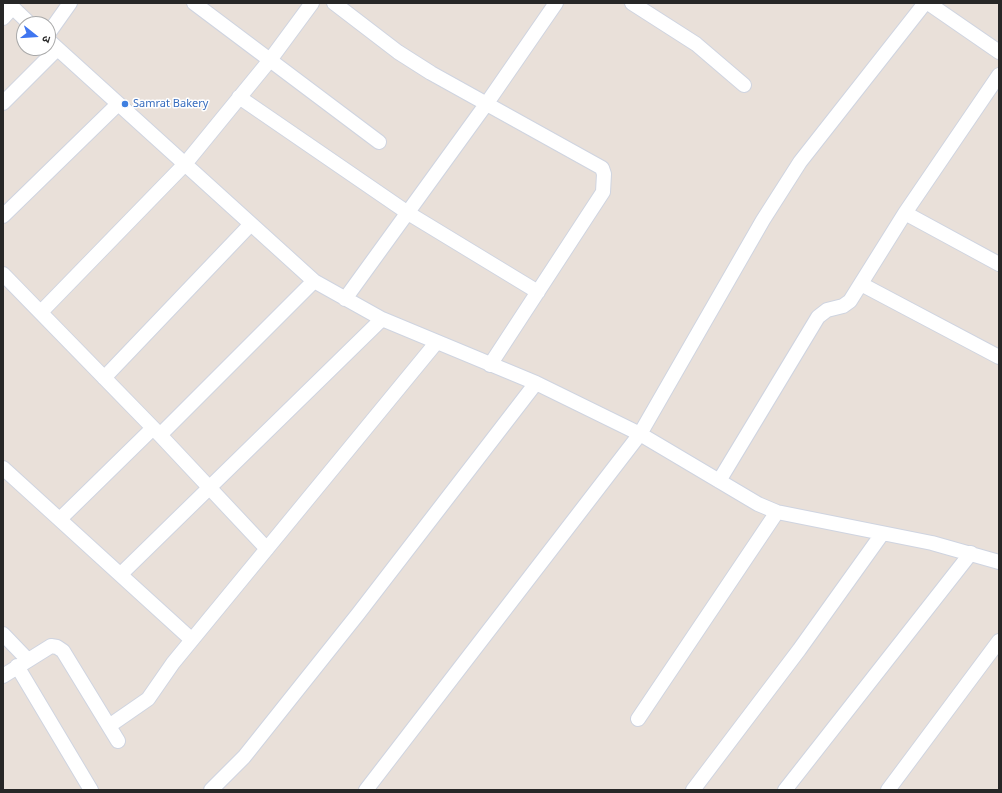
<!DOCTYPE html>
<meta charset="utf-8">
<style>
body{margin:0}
#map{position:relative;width:1002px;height:793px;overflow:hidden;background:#e9e0d9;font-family:"Noto Sans","Noto Sans Devanagari",sans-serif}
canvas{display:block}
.frame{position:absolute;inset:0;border:4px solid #272727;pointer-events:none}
.north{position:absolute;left:16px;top:16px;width:40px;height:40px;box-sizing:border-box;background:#fff;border:1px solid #a9a9a9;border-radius:50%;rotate:107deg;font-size:11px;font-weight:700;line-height:16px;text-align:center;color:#272727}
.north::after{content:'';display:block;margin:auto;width:14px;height:18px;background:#4076f0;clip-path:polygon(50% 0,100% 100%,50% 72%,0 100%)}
</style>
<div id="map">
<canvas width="1002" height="793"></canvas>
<div class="frame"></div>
<div class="north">उ</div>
</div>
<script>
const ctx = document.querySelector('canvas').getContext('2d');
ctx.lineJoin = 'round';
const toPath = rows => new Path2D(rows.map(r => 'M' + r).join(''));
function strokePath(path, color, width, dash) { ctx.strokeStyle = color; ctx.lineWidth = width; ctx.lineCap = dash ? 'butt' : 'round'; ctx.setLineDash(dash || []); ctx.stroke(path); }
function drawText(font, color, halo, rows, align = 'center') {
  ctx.font = font + ' "Noto Sans",sans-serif'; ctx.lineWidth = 3; ctx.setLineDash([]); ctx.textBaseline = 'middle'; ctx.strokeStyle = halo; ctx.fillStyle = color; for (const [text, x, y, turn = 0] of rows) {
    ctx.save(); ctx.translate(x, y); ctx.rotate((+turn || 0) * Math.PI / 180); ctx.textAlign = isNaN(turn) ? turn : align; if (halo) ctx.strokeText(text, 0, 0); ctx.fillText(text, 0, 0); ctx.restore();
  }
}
const street = toPath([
 [8,3,30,24],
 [194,3,379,142],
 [334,3,398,52,431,73,602,168,604,174,603,192,490,365],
 [632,3,696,44,744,85],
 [928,3,999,52],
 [3,18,12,8],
 [48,34,70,3],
 [48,40,314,281,382,319,536,383,640,434,758,504,777,512,932,543,999,562],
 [239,97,408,213,538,292],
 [3,103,57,49],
 [905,213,999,264],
 [3,216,118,104],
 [3,274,160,435,267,549],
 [861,284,999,357],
 [345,299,487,103,556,3],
 [41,312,185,164,270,60,312,3],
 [104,378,251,224],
 [160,435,314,281],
 [3,468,192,640],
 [719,481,818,317,827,310,843,306,850,301,905,213,999,75],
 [60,519,153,428],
 [121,574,382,319],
 [3,634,28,660],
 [17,666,91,790],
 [3,676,51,646,57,647,63,651,118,741],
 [638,719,777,512],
 [109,726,148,699,173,663,436,343],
 [211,790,244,757,358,614,536,383],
 [366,790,640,434,763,220,800,162,925,3],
 [693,790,799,650,882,534],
 [785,790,971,553],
 [888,790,999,641]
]);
const markers = [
 [125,104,4,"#3f7fe0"]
];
const shopNames = [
 ["Samrat Bakery",133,104]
];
strokePath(street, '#cfd4e0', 16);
strokePath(street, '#fff', 14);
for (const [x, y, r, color] of markers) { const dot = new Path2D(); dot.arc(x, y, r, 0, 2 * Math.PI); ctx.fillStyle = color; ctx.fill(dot); strokePath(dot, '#fff', 1.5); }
drawText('11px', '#366cbe', '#fff', shopNames, 'left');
</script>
